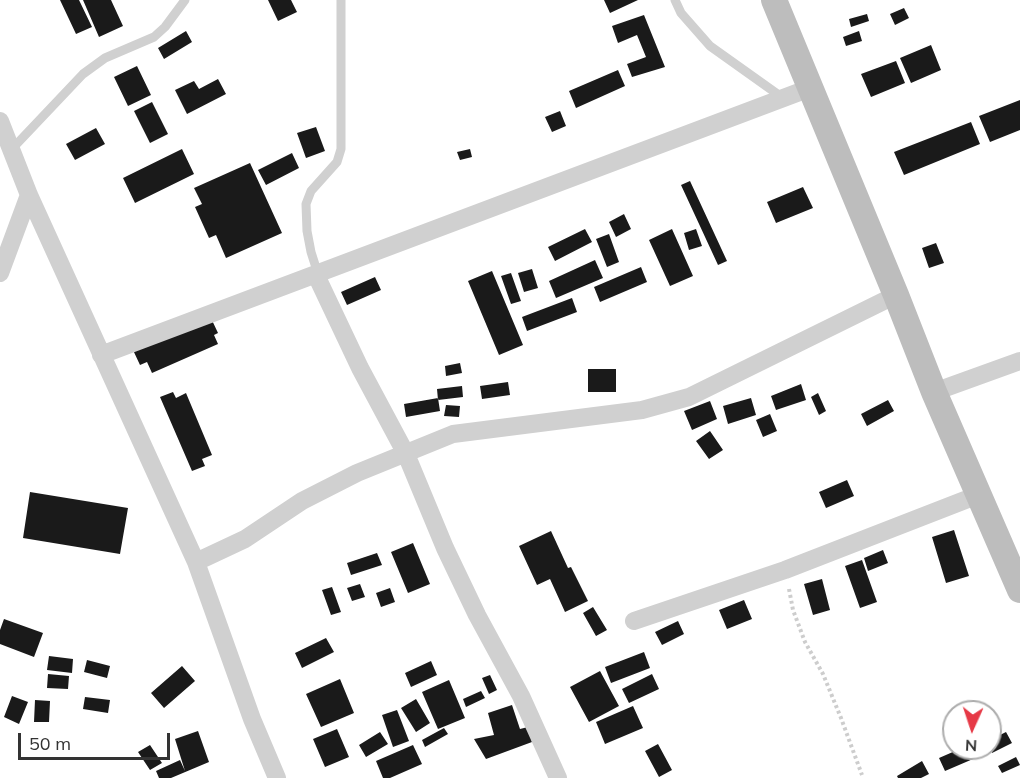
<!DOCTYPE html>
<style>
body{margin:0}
#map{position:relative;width:1020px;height:778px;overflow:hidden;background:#fff;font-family:Mulish,sans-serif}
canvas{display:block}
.north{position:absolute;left:942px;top:700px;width:60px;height:60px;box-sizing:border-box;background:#fff;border:2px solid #adadad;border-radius:50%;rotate:183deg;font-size:16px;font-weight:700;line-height:24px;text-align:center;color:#333}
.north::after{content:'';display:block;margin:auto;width:21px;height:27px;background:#e63946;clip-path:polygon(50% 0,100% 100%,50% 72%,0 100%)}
.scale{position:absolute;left:18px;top:733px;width:152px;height:27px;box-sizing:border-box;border:3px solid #333;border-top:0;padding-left:8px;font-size:18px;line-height:21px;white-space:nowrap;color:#333;-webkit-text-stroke:4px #fff;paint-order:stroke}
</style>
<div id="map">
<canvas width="1020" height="778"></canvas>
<div class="north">N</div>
<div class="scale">50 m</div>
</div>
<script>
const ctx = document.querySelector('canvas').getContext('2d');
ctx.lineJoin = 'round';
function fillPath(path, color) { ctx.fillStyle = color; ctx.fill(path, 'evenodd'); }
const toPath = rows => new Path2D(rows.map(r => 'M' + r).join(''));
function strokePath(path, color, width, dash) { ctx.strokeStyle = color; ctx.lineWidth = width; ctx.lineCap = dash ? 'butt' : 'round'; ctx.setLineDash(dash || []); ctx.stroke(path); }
const building = toPath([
 [60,0,79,0,92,27,76,34],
 [83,0,111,0,123,26,99,37],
 [268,0,291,0,297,12,278,21],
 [604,0,638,0,610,13],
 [904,8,909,18,895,25,890,14],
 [867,14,869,21,851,27,849,19],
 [644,15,665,67,632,77,627,64,646,57,637,35,618,43,612,26],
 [186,31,192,42,164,59,158,48],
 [859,31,862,41,846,46,843,37],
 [931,45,941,70,911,83,900,58],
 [896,61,905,83,871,97,861,74],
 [137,66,151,95,128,106,114,77],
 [618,70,625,86,576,108,569,91],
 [218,79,226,94,187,114,175,90,194,81,199,89],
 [1020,100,1020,130,990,142,979,116],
 [152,102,168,134,150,143,134,111],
 [560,111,566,126,552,132,545,117],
 [971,122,980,144,904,175,894,152],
 [316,127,325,151,306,158,297,133],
 [96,128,105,144,75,160,66,144],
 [182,149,194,174,135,203,123,178],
 [470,149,472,157,460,160,457,152],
 [292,153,299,168,266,185,258,170],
 [250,163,282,233,226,258,216,235,209,238,195,207,202,204,194,188],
 [690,181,727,261,718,265,681,185],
 [803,187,813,208,776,223,767,202],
 [624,214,631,229,616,237,609,222],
 [585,229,592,242,555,261,548,247],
 [672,229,693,276,670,286,649,240],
 [696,229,702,246,689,250,684,233],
 [609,234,619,262,607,267,596,239],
 [936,243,944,263,929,268,922,248],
 [595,260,603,278,556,298,549,281],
 [641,267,647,282,600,302,594,287],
 [532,269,538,288,524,292,518,273],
 [492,271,523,345,499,355,468,281],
 [511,273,521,301,511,304,501,276],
 [375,277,381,290,347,305,341,292],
 [572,298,577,312,527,331,522,317],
 [210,316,218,333,214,335,218,344,152,373,147,362,140,365,133,350],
 [460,363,462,373,446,376,445,366],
 [588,369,616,369,616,392,588,392],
 [508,382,510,395,482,399,480,386],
 [801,384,806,400,776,410,771,396],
 [462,386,463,397,438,400,437,389],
 [173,392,176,398,186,393,212,455,202,459,205,466,192,471,160,397],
 [818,393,826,411,819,415,811,397],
 [438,398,440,411,406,417,404,404],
 [751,398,756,415,728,424,723,406],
 [888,400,894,411,867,426,861,414],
 [710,401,717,419,692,430,684,411],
 [446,405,460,406,459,417,444,416],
 [770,414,777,431,763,437,756,420],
 [710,431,723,450,709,459,696,441],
 [847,480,854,496,826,508,819,492],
 [30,492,128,508,120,554,23,538],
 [954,530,969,576,946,583,932,537],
 [551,531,568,568,571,567,588,601,565,612,550,579,537,585,519,546],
 [413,543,430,584,408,593,391,552],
 [883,550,888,563,868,571,864,558],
 [377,553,382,565,351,575,347,563],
 [862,560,877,602,860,608,845,566],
 [822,579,830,610,813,615,804,584],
 [360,584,365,597,352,601,347,588],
 [332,587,341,612,331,615,322,590],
 [390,588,395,602,381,607,376,593],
 [744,600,752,619,727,629,719,610],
 [593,607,607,630,596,636,583,613],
 [4,619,43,633,34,657,0,644,0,630],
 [678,621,684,634,662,645,655,632],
 [326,638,334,652,302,668,295,653],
 [644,652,650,668,611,683,605,667],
 [49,656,73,659,72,673,47,670],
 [87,660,110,666,107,678,84,672],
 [431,661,437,675,411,687,405,673],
 [182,666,195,681,164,708,151,693],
 [600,671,619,706,589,722,570,687],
 [48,674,69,676,68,689,47,688],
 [652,674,659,689,629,703,622,689],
 [490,675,497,690,489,694,482,678],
 [340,679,354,713,321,727,306,694],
 [449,680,465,718,438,729,422,692],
 [481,691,485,698,466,707,463,699],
 [12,696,28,702,19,724,4,717],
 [85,697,110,700,108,713,83,709],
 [416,699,430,723,416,732,401,708],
 [35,700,50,701,49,722,34,722],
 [512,705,520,729,528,727,532,742,486,759,474,739,494,735,488,713],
 [633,706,643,728,605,744,596,722],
 [397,710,409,741,393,747,382,715],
 [444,728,448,734,425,747,422,740],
 [337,729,349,757,325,767,313,739],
 [198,731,209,762,171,778,159,778,156,771,180,760,185,771,175,739],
 [380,732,388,744,366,757,359,745],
 [1006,732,1012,743,992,753,990,740],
 [658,744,672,770,659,777,645,751],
 [150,745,162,763,150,770,138,752],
 [413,745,422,764,390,778,383,778,376,761],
 [962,748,968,748,973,759,945,771,939,758],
 [1016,757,1020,765,1002,773,998,766],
 [922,761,929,774,921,778,898,778,897,776]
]);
const path = toPath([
 [789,589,793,610,805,642,823,674,841,718,862,775]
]);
const lane = toPath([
 [675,0,681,13,710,46,783,98],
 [11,150,83,74,105,58,154,37,165,27,185,0],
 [318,274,311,252,307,231,306,204,311,191,337,162,341,149,341,0]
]);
const street = toPath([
 [0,121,29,195,196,562,252,719,277,778],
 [0,273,29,195],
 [316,275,360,368,406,454,445,548,477,615,521,696,558,778],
 [101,355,810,88],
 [934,392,1020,361],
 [196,562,245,539,302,501,357,473,453,434,642,410,689,397,896,295],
 [634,621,785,570,978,495]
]);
const secondary = toPath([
 [774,0,896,295,934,392,1020,590]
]);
fillPath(building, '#1a1a1a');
strokePath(path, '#cdcdcd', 4, [3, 3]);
strokePath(lane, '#d0d0d0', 9);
strokePath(street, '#d0d0d0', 18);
strokePath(secondary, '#bdbdbd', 26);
</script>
